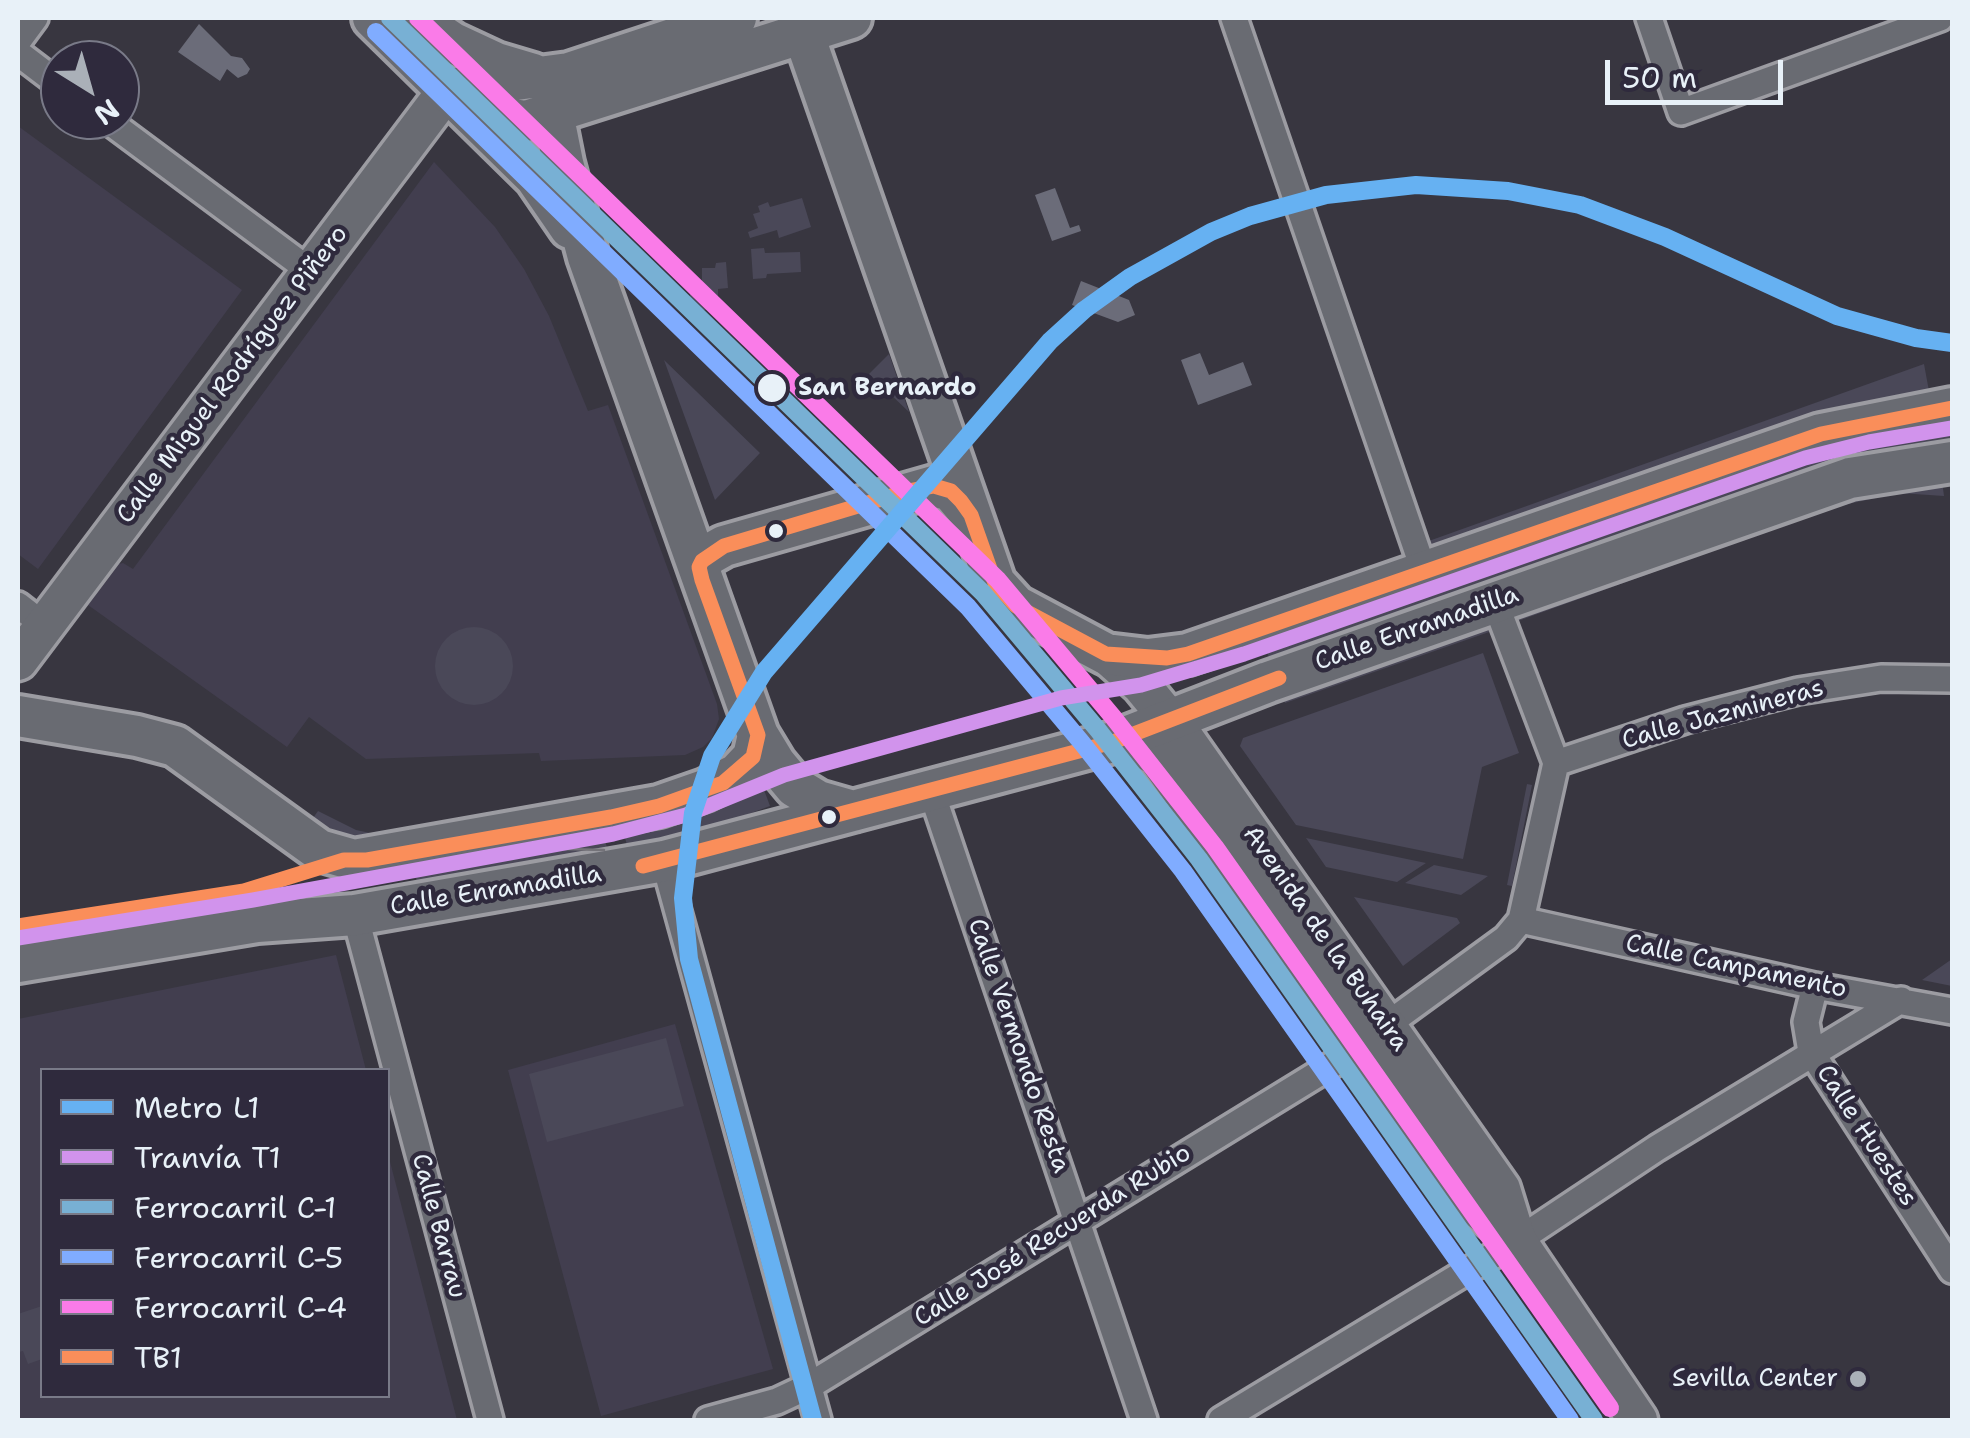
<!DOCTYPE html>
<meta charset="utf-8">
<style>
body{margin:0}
#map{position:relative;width:1970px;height:1438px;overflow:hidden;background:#383640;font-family:"Shantell Sans",sans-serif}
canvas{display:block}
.frame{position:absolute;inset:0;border:20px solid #e8f1f8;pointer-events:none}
.legend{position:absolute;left:40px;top:1068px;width:350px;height:330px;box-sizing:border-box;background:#2f2a3d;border:2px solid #797a88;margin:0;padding:12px 18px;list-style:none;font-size:30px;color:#e8f1f8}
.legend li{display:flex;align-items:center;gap:20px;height:50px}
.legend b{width:50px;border:2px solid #797a88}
.north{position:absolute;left:40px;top:40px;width:100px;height:100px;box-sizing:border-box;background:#2f2a3d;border:2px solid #797a88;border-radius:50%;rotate:143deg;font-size:28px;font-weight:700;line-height:40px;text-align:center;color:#e8f1f8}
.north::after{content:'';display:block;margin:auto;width:35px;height:45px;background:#aab0b8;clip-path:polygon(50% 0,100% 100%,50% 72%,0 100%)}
.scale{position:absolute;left:1605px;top:60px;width:178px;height:45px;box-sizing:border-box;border:5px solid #e8f1f8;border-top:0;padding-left:12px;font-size:30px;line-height:35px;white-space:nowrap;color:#e8f1f8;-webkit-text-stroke:8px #2f2a3d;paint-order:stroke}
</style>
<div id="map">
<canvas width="1970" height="1438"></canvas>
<div class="frame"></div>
<ul class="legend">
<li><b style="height:12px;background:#66b1f2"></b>Metro L1</li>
<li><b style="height:12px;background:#d193ec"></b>Tranvía T1</li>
<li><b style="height:12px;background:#78b0d4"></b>Ferrocarril C-1</li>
<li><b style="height:12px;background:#80acff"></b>Ferrocarril C-5</li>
<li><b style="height:12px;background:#fa7be8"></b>Ferrocarril C-4</li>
<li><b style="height:12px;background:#fa8e5a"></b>TB1</li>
</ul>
<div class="north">N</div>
<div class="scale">50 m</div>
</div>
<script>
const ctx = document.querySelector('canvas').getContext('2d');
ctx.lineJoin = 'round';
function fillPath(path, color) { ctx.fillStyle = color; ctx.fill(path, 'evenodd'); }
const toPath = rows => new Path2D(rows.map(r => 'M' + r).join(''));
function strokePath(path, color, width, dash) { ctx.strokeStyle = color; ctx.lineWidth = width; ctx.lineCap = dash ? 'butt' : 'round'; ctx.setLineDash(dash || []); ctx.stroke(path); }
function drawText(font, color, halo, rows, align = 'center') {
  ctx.font = font + ' "Shantell Sans",sans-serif'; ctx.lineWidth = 9; ctx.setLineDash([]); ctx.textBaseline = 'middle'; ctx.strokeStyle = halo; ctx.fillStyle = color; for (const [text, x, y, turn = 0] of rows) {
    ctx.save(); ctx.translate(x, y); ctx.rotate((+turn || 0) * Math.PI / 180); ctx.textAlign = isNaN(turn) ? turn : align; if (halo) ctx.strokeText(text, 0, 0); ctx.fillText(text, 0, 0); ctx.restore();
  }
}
const built = toPath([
 [18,126,242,290,38,569,18,554],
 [434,162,495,227,524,269,549,316,588,411,608,405,717,704,719,719,712,738,703,747,685,755,541,761,539,753,366,759,309,717,287,747,88,605,119,564,123,563,133,569],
 [336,955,366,1070,42,1070,42,1396,388,1396,388,1154,457,1420,18,1420,18,1019],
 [675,1024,773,1369,601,1416,508,1070]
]);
const green = toPath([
 [802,198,811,227,779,238,777,230,750,238,748,232,758,228,753,214,760,212,758,206,768,202,770,207],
 [764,248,765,253,800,252,801,272,767,274,766,278,753,279,751,249],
 [726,262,728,288,718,289,718,308,690,312,690,284,702,284,702,268,715,268,716,263],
 [889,354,909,412,869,374],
 [664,360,760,453,715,500],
 [1924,364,1931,402,1434,552,1426,542],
 [1952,423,1952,452,1273,668,1263,641,1774,461],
 [1942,481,1944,496,1899,493,1834,507,1518,621,1520,614,1824,499],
 [1485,625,1492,631,1285,703,1281,691],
 '435 666a39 39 0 1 1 78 0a39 39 0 1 1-78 0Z',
 [1483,653,1519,753,1482,767,1463,859,1296,825,1240,746,1243,738],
 [760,779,770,806,695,834,629,853,622,826],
 [1527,784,1532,785,1512,886,1507,885],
 [318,811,356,830,389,837,356,849,303,832],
 [602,830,610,858,418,890,414,864],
 [1306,838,1426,863,1397,882,1326,867],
 [1434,865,1488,876,1461,895,1405,883],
 [1354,897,1457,918,1460,923,1403,966],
 [1952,959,1952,986,1922,980],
 [666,1038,684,1106,547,1142,529,1074],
 [42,1306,42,1359,28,1364,23,1351,18,1352,18,1314]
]);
const water = toPath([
 [199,24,231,56,242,58,250,69,247,74,238,78,227,69,220,81,178,52],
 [1055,188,1070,228,1079,225,1081,231,1052,241,1035,195],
 [1081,281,1129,300,1135,315,1118,322,1072,305],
 [1200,353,1209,375,1243,362,1252,385,1198,405,1181,360]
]);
const street = toPath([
 [1234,18,1424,571],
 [1649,18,1681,112,1940,18],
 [18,41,35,18],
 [18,53,60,85],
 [107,120,310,271],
 [18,605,45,626],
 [1556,763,1685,720,1798,691,1881,678,1952,679],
 [923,791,935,802,1144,1420],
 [664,861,818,1420],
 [355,915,490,1420],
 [1521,920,1815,986,1952,1011],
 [1815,986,1806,1022,1811,1052,1952,1270],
 [708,1420,777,1401,809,1386,1329,1067,1506,938,1521,920,1556,763,1495,602],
 [1221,1420,1517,1241,1657,1148,1901,1000]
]);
const secondary = toPath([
 [1106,654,1141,685,1182,735,1501,1189,1517,1241,1638,1420],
 [18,661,448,89],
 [1113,742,1142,748,1157,757,1476,1207,1517,1241]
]);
const primary = toPath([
 [373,18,535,177,570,228],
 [416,18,453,43,496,63,533,74],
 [798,18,995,583,1016,606,1106,654,1148,659,1188,654,1821,434,1952,408],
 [569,73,556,94,553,113,563,163,588,257,758,735,775,763,795,787,818,801,853,811],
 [448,89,499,117,526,121,851,18],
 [448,89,569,73,736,18],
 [699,567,708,555,724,546,934,486,951,491,971,515],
 [18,716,137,736,175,746,319,850,354,860,659,806,705,790,737,774,753,757,758,735],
 [18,962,257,922,355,915,664,861,1113,742,1268,682,1850,478,1952,462]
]);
const tram = toPath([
 [527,848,604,850]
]);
const bus1 = toPath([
 [643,866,1113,742,1279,678],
 [18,926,244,891,344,860,367,860,611,817,659,806,723,783,753,757,758,735,702,580,699,567,702,561,724,546,908,491,934,486,951,491,961,501,971,515,995,583,1016,606,1106,654,1167,658,1188,654,1821,434,1952,408]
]);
const rail1 = toPath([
 [390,18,983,593,1098,730,1199,859,1594,1420]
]);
const rail2 = toPath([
 [376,32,968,607,1082,743,1183,871,1570,1420]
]);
const rail3 = toPath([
 [418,18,998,580,1113,717,1215,847,1610,1408]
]);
const tram1 = toPath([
 [18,938,253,900,613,834,686,815,784,775,1061,698,1141,685,1244,654,1805,458,1869,442,1952,428]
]);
const metro1 = toPath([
 [813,1420,689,959,683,898,693,813,712,756,764,672,1050,341,1084,310,1130,277,1211,232,1250,216,1326,195,1416,185,1508,191,1580,205,1665,237,1837,316,1916,338,1952,343]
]);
const markers = [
 [772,388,16,"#e8f1f8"],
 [776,531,9,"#e8f1f8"],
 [829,817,9,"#e8f1f8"],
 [1858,1379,10,"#aab0b8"]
];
const streetNames = [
 ["Calle Miguel Rodríguez Piñero",233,375,-53],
 ["Calle Enramadilla",1417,629,-19],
 ["Calle Jazmineras",1723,715,-15],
 ["Calle Enramadilla",496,891,-9],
 ["Avenida de la Buhaira",1325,939,55],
 ["Calle Campamento",1736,967,12],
 ["Calle Vermondo Resta",1018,1046,71],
 ["Calle Huestes",1866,1136,57],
 ["Calle Barrau",438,1226,75],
 ["Calle José Recuerda Rubio",1053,1236,-32]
];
const stopNames = [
 ["San Bernardo",798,388]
];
const poiNames = [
 ["Sevilla Center",1838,1379]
];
fillPath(built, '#423e4f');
fillPath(green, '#4a4858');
fillPath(water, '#6b6c79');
strokePath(street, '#9c9ca2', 32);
strokePath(secondary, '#9c9ca2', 45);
strokePath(primary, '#9c9ca2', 48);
strokePath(street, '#696b72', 25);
strokePath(secondary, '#696b72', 38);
strokePath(primary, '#696b72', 40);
strokePath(tram, '#747379', 2.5);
strokePath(bus1, '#fa8e5a', 15);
strokePath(rail1, '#78b0d4', 18);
strokePath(rail2, '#80acff', 18);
strokePath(rail3, '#fa7be8', 18);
strokePath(tram1, '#d193ec', 15);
strokePath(metro1, '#66b1f2', 18);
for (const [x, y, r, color] of markers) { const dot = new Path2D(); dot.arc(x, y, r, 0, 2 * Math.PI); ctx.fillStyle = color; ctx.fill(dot); strokePath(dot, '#2f2a3d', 4); }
drawText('25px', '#e8f1f8', '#2f2a3d', streetNames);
drawText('bold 25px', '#e8f1f8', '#2f2a3d', stopNames, 'left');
drawText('25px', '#e8f1f8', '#2f2a3d', poiNames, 'right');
</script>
